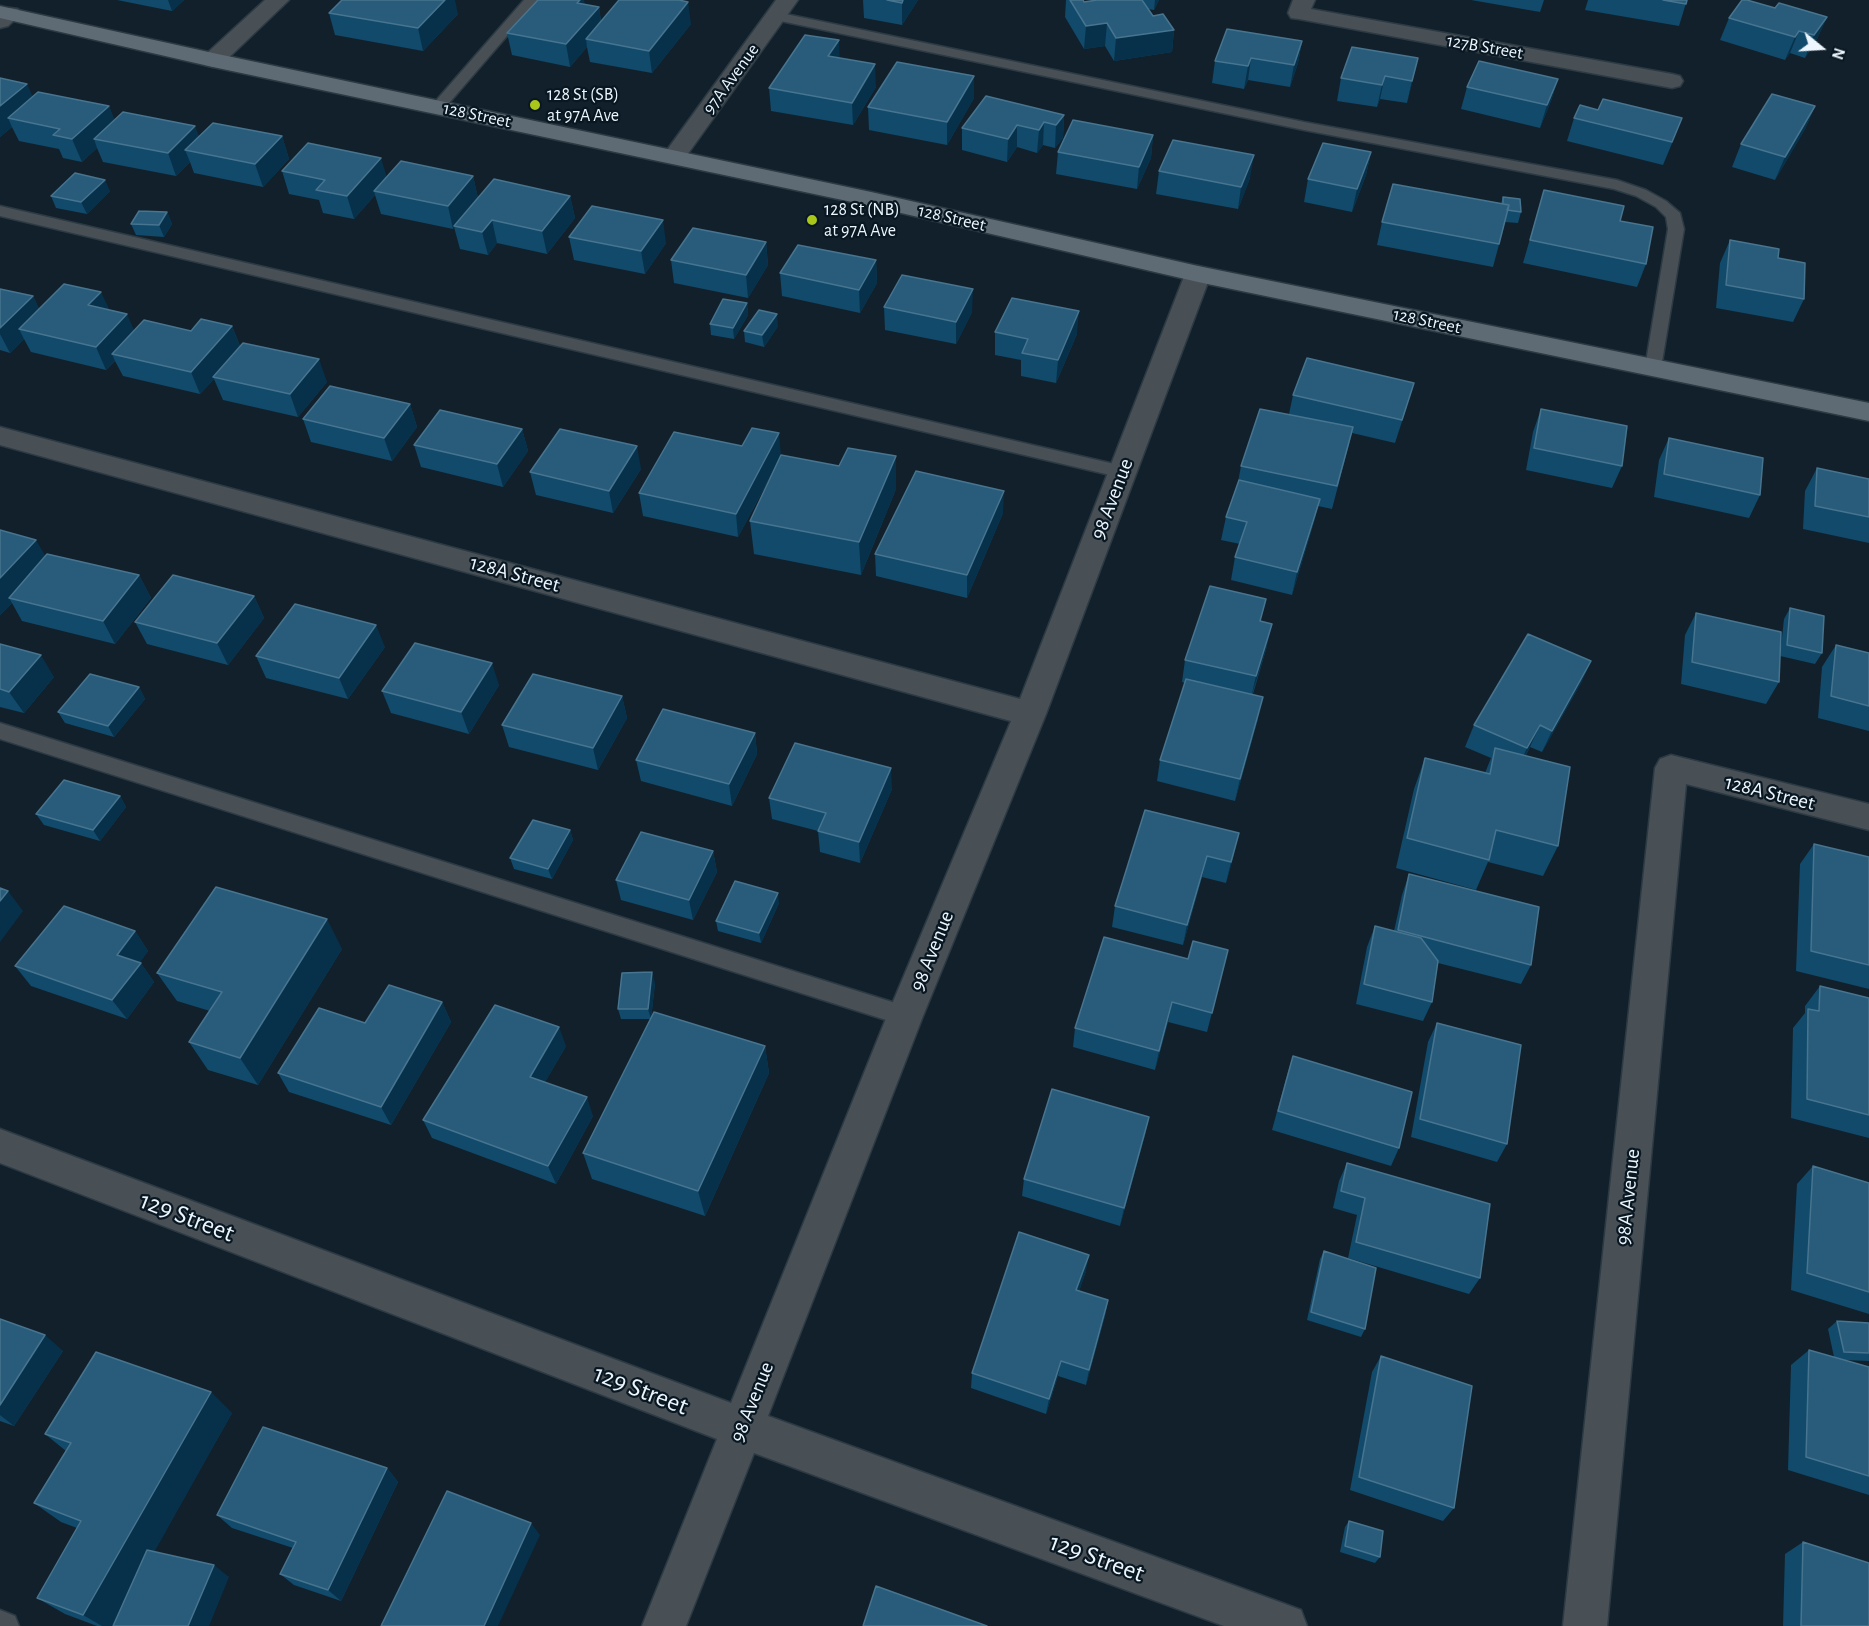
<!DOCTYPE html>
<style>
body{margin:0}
#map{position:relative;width:1869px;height:1626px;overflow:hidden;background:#12202b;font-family:"Alegreya Sans",sans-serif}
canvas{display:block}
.north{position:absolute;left:1791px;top:18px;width:60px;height:60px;-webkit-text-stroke:4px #081721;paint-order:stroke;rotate:108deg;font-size:16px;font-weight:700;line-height:24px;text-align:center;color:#edf6fe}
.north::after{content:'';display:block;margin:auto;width:21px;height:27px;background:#edf6fe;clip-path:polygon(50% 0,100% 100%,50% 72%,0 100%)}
</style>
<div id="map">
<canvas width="1869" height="1626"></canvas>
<div class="north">N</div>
</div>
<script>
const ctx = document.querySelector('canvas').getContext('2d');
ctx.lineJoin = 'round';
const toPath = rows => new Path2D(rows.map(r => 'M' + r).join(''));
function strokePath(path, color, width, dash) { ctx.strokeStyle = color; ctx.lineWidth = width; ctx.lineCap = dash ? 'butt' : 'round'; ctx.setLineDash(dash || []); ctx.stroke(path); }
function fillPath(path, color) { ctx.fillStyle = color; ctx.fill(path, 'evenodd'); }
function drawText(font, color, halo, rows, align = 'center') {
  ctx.font = font + ' "Alegreya Sans",sans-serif'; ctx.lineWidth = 4.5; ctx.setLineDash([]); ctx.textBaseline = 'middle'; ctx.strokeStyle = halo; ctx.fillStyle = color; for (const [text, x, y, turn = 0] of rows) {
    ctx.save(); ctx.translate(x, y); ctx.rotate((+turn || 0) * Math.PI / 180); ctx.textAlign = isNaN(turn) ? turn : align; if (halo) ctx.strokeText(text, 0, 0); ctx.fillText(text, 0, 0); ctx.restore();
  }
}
const service = toPath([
 [524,0,538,0,443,110,433,110,431,107,433,104,524,0],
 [776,12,1304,122,1617,180,1646,190,1666,201,1680,213,1684,229,1661,368,1659,372,1653,373,1647,372,1645,368,1668,229,1666,217,1656,207,1636,196,1614,189,1304,130,771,19,769,16,776,12],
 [0,206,1123,466,1129,468,1132,472,1129,476,1123,478,0,216,0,206],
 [0,723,905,1006,913,1009,916,1016,913,1023,905,1026,0,739,0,723],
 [0,1610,15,1616,19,1626,0,1626,0,1610]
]);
const minor = toPath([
 [265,0,289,0,221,65,213,67,205,65,202,60,205,55,265,0],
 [776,0,798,0,682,162,674,164,666,162,662,157,776,0],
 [1293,0,1315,0,1311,9,1672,74,1680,76,1683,81,1680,86,1672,88,1299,19,1291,18,1288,13,1293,0],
 [10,8,18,9,21,14,8,26,0,28,0,11,10,8],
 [1198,266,1207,269,1211,274,1046,714,923,1016,768,1416,1285,1604,1301,1610,1307,1626,1224,1626,754,1453,686,1626,642,1626,717,1439,0,1163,0,1129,731,1403,887,1016,1011,721,0,445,0,427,1020,699,1185,274,1189,269,1198,266],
 [1671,755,1869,804,1869,830,1686,784,1607,1626,1563,1626,1655,768,1660,759,1671,755]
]);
const secondary = toPath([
 [0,6,213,53,871,192,1198,266,1869,403,1869,421,1198,282,871,206,213,67,0,18,0,6]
]);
const wall = toPath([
 [117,0,184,0,172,11],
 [863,0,918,0,902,25,864,18],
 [1066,0,1083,0,1084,2,1095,0,1159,0,1154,10,1148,9,1153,16,1174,30,1172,52,1114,61,1105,46,1084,49,1065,17],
 [1471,0,1544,0,1540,12],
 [1588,0,1687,0,1679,26,1585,10],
 [585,5,599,7,601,21,691,24,652,73,590,62,587,47,570,67,512,55,507,33],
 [1775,8,1827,17,1817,39,1805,58,1790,53,1785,60,1720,40,1729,18],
 [329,13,458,14,423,51,335,35],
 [1302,41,1298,63,1290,87,1248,80,1244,89,1212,83,1215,61],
 [840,58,876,87,853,125,771,111,769,88],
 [1418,58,1407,103,1380,99,1377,107,1337,101,1341,78],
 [974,76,974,98,947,145,869,130,868,107],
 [0,78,33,97,109,106,114,120,199,136,282,136,289,159,263,187,194,173,190,162,176,176,103,162,97,148,82,162,63,158,59,149,19,141,12,127,0,137],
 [1558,79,1551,101,1540,128,1461,109,1467,87],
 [1815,106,1805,129,1775,180,1732,167,1741,144],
 [1064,115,1063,138,1055,148,1043,145,1037,153,1017,147,1007,162,962,150,962,128],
 [1574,118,1673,141,1663,165,1567,141],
 [1153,135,1151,158,1137,189,1056,174,1058,152],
 [1371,152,1366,175,1352,212,1304,202,1308,179],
 [282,171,387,177,473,176,478,198,570,196,575,218,547,254,497,243,488,255,460,249,454,227,453,229,381,214,375,195,354,219,323,213,319,200,289,194],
 [1159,171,1250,178,1238,209,1156,194],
 [1544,190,1620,221,1646,264,1637,287,1523,263],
 [110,191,87,214,56,208,51,196],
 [1503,197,1521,212,1518,223,1505,222,1493,267,1377,245,1382,222,1501,203],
 [167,212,172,224,164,237,136,235,131,224],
 [569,237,666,243,645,274,574,260],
 [1730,240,1778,258,1804,299,1793,322,1716,308,1720,263],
 [766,242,768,265,748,298,674,283,671,260],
 [876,260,877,283,860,313,782,296,780,273],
 [0,289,33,296,39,309,109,310,134,330,191,331,232,326,240,346,327,382,298,417,223,400,214,379,200,394,123,376,115,361,106,370,31,352,24,339,10,353,0,350],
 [747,303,748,315,734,339,711,335,710,324],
 [884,307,972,312,956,344,885,330],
 [778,326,764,347,745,342,744,331],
 [995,332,1077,334,1056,383,1021,376,1021,360,995,355],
 [1293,395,1407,406,1395,443,1352,433,1332,509,1318,506,1314,522,1292,595,1231,580,1235,557,1240,544,1221,540,1226,517,1238,482,1241,466,1289,414],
 [410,404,417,427,392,461,311,442,303,419],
 [1541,409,1622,466,1612,488,1526,470,1533,432],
 [522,429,528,451,503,487,421,467,414,445],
 [1669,438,1760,495,1749,518,1654,497,1659,460],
 [781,455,839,466,896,456,896,489,861,575,754,554,750,521,775,468,738,537,643,516,639,493],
 [1817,468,1869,479,1869,543,1803,529,1805,491],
 [641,469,613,513,536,495,530,472],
 [1003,513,967,598,876,576,875,554],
 [0,530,45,556,139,575,151,598,115,644,22,621,12,603,0,615],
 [254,596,264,618,228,665,147,644,135,622],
 [1790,608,1822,653,1815,664,1780,656,1784,619],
 [1696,613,1779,682,1766,704,1681,684,1685,635],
 [1261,622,1267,646,1253,694,1258,719,1235,801,1157,781,1160,760,1185,683,1182,682,1185,660],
 [0,644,54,677,24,713,0,707],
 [1836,645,1869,653,1869,731,1818,718,1822,667],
 [385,647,348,699,266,678,256,656],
 [1591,661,1581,683,1542,752,1530,747,1526,755,1558,846,1543,876,1488,862,1476,890,1396,868,1414,789,1425,758,1485,773,1491,758,1465,747,1474,725],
 [499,685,469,734,391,713,382,691],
 [139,687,145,699,114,737,65,723,58,712],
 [622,696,627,718,598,770,509,747,502,725],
 [755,733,757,754,732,806,641,781,636,760],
 [892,789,860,863,820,852,818,831,772,819,769,798],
 [120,796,126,807,100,841,44,825,36,814],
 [1145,810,1234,854,1226,883,1202,877,1183,945,1112,927,1115,906],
 [570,830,573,840,552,879,514,869,510,858],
 [1814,844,1869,857,1869,989,1796,971,1800,864],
 [713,851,717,872,693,920,621,900,616,880],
 [1409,874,1531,965,1521,984,1438,963,1432,1002,1423,1021,1356,1004,1367,947,1375,926,1394,931,1402,895],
 [779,903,761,943,718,931,716,921],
 [135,931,148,951,140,962,154,982,127,1019,31,986,15,966],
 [342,949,258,1085,208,1070,189,1042,210,1011,177,1001,157,973],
 [1228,950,1207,1032,1168,1022,1155,1070,1073,1047,1075,1028,1188,959],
 [655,983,651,1019,765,1046,769,1073,705,1216,592,1179,583,1153,651,1019,621,1019,618,1009],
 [1820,986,1869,998,1869,1138,1791,1118,1793,1028,1805,1013,1805,1006],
 [442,1002,451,1022,391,1125,289,1092,278,1073,365,1023],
 [1437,1023,1507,1144,1497,1162,1411,1137,1428,1042],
 [566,1046,545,1082,593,1116,556,1184,432,1138,423,1120],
 [1293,1056,1399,1148,1391,1166,1272,1130,1287,1075],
 [1149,1117,1145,1135,1120,1226,1022,1196,1024,1179],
 [1347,1163,1480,1278,1469,1294,1348,1258,1357,1215,1333,1208,1339,1181],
 [1813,1166,1869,1183,1869,1314,1791,1290,1797,1184],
 [1324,1251,1365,1329,1361,1337,1307,1320,1320,1259],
 [1086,1271,1079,1291,1108,1300,1105,1316,1086,1385,1058,1376,1046,1414,971,1388,972,1373],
 [0,1319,63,1351,14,1426,0,1421],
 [1837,1321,1869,1323,1869,1361,1843,1360,1869,1367,1869,1495,1788,1470,1791,1365,1809,1350,1834,1357,1828,1329],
 [1381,1356,1454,1508,1443,1521,1350,1490,1372,1372],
 [232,1413,154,1551,229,1577,115,1621,113,1626,97,1626,65,1614,37,1598,77,1528,61,1522,34,1503,66,1451,45,1434],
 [387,1468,398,1482,341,1601,294,1585,280,1574,293,1548,232,1528,217,1515],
 [1349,1521,1380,1557,1375,1563,1340,1552,1345,1527],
 [1803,1542,1869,1626,1783,1626,1785,1554]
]);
const shadedWall = toPath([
 [168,0,184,0,172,11],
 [445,0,455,0,458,14,423,51,418,28],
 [580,0,584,0,587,18,577,3],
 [903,0,918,0,902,25,902,3],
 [1155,0,1159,0,1154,10],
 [688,2,691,24,652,73,649,51],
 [599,7,602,30,586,39,587,47,570,67,566,44],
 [1827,17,1817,39,1805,58,1814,35],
 [1107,23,1105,46,1084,49,1086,26],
 [1174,30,1172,52,1114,61,1116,38],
 [1799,31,1790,53,1785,60,1795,37],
 [839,40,840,63,828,56],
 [1302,41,1298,63,1290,87,1294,65],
 [1251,58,1248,80,1244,89,1248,66],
 [1418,58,1413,80,1407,103,1412,81],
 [875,64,876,87,853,125,852,103],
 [974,76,974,98,947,145,947,122],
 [1385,76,1380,99,1377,107,1382,85],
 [1558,79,1551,101,1540,128,1547,105],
 [27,84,37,106,8,118,12,127,0,137,0,106],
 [109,106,118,128,94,139,97,148,82,162,72,139],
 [1815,106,1805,129,1775,180,1785,157],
 [1064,115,1063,138,1055,148,1056,125],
 [1044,122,1043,145,1037,153,1039,130],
 [1017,125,1017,147,1007,162,1008,139],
 [195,126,204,149,185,150,190,162,176,176,168,153],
 [1153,135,1151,158,1137,189,1139,167],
 [282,136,289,159,263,187,255,164],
 [1371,152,1366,175,1352,212,1357,189],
 [1254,155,1250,178,1238,209,1241,187],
 [381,158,388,181,374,191,375,195,354,219,347,196],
 [473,176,478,198,453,229,448,206],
 [105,180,110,191,87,214,81,202],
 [570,196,575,218,547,254,542,231],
 [167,212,172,224,164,237,159,225],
 [492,220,497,243,488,255,482,232],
 [663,220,666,243,645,274,641,251],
 [766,242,768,265,748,298,746,275],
 [876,260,877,283,860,313,859,290],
 [973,289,972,312,956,344,956,322],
 [101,292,112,315,88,305],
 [33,296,44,319,19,329,24,339,10,353,0,334,0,328],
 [747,303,748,315,734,339,733,328],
 [1079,311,1077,334,1056,383,1058,360],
 [127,314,137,337,112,354,115,361,106,370,96,347],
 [777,314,778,326,764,347,762,335],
 [232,326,241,349,213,377,214,379,200,394,191,372],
 [319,359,327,382,298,417,290,394],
 [410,404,417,427,392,461,384,438],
 [522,429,528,451,503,487,497,464],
 [779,433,781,456,738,537,736,514],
 [637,446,641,469,613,513,609,491],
 [896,456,896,489,861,575,859,542],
 [1004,491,1003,513,967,598,967,575],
 [1320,499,1314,522,1292,595,1297,572],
 [36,540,49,562,9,598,12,603,0,615,0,578],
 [139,575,151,598,115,644,103,621],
 [254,596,264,618,228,665,217,643],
 [1272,624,1267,646,1251,698,1256,676],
 [376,625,385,647,348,699,339,678],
 [41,655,54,677,24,713,9,692],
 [1591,661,1581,683,1542,752,1552,731],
 [492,663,499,685,469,734,461,712],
 [139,687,145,699,114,737,108,726],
 [622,696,627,718,598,770,593,748],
 [1263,697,1258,719,1235,801,1240,779],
 [1540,725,1530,747,1517,770,1527,748],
 [755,733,757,754,732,806,729,784],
 [891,768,892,789,860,863,859,842],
 [120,796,126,807,100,841,93,830],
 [570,830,573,840,552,879,548,869],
 [1239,833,1234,854,1226,883,1231,862],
 [713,851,717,872,693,920,689,900],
 [1207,856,1202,877,1183,945,1187,925],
 [8,891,23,911,0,942,0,901],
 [778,893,779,903,761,943,759,933],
 [327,919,342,949,258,1085,240,1058],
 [135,931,148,951,131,975,117,955],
 [141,963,154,982,127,1019,112,1000],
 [652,972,655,983,651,1019,648,1009],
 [442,1002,451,1022,391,1125,381,1107],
 [1172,1002,1168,1022,1155,1070,1159,1051],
 [559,1027,566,1046,537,1096,530,1077],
 [765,1046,769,1073,705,1216,698,1191],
 [587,1097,593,1116,556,1184,548,1166],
 [1149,1117,1145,1135,1120,1226,1124,1208],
 [1089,1255,1086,1271,1074,1307,1076,1290],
 [1108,1300,1105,1316,1086,1385,1089,1370],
 [45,1335,63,1351,14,1426,0,1415,0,1405],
 [1061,1361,1058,1376,1046,1414,1049,1399],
 [211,1392,232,1413,113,1626,102,1626,83,1615],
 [387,1468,398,1482,341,1601,328,1590],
 [531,1523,540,1535,498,1626,484,1626],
 [214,1565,229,1577,209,1626,188,1626]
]);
const building = toPath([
 [342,0,445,0,418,28,329,13,342,0],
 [538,0,580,0,577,3,599,7,566,44,507,33,538,0],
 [619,0,679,0,688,2,649,51,586,39,619,0],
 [887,0,903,0,902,3,887,0],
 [1070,0,1083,0,1084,2,1097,0,1142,0,1153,16,1163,14,1174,30,1116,38,1107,23,1086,26,1070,0],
 [1663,0,1687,0,1686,4,1663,0],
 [1742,0,1747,0,1775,8,1779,3,1827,17,1814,35,1799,31,1795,37,1729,18,1742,0],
 [1227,29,1302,41,1294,65,1251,58,1248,66,1215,61,1227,29],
 [805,35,839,40,828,56,875,64,852,103,769,88,805,35],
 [1352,47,1418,58,1412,81,1385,76,1382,85,1341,78,1352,47],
 [1479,61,1558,79,1547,105,1467,87,1479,61],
 [897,62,974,76,947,122,868,107,897,62],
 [0,78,27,84,0,106,0,78],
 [38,92,109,106,72,139,53,135,60,129,8,118,38,92],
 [1772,94,1815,106,1785,157,1741,144,1772,94],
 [986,96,1064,115,1056,125,1044,122,1039,130,1017,125,1008,139,962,128,986,96],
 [1603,99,1682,118,1672,142,1574,118,1580,105,1598,110,1603,99],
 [123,112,195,126,168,153,94,139,123,112],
 [1073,120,1153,135,1139,167,1058,152,1073,120],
 [213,123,282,136,255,164,185,150,213,123],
 [1173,140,1254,155,1241,187,1159,171,1173,140],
 [308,143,381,158,347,196,316,190,325,180,282,171,308,143],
 [1323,143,1371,152,1357,189,1308,179,1323,143],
 [401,161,473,176,448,206,374,191,401,161],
 [75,173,105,180,81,202,51,196,75,173],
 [494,179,570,196,542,231,492,220,482,232,454,226,494,179],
 [1393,184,1509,205,1499,244,1382,222,1393,184],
 [1544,190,1624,206,1620,221,1653,227,1646,264,1530,240,1544,190],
 [1503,197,1520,199,1521,212,1507,210,1509,205,1503,204,1503,197],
 [592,206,663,220,641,251,569,237,592,206],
 [139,211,167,212,159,225,131,224,139,211],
 [693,228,766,242,746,275,671,260,693,228],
 [1730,240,1779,249,1778,258,1805,263,1804,299,1726,285,1730,240],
 [798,245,876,260,859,290,780,273,798,245],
 [902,275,973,289,956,322,884,307,902,275],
 [64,284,101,292,88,305,127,314,96,347,19,329,64,284],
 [0,289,33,296,0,328,0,289],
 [1012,298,1079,311,1058,360,1022,353,1028,339,995,332,1012,298],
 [723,299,747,303,733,328,710,324,723,299],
 [759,310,777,314,762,335,744,331,759,310],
 [201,319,232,326,191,372,112,354,144,320,191,331,201,319],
 [243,343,319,359,290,394,213,377,243,343],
 [1307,358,1414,383,1402,420,1293,395,1307,358],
 [330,386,410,404,384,438,303,419,330,386],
 [1260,409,1353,427,1337,486,1241,466,1260,409],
 [1541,409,1627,426,1622,466,1534,448,1541,409],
 [440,410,522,429,497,464,414,445,440,410],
 [752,428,779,433,736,514,639,493,674,432,742,446,752,428],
 [560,429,637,446,609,491,530,472,560,429],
 [1669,438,1763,458,1760,495,1664,474,1669,438],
 [848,448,896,456,859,542,750,521,781,455,839,466,848,448],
 [1817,468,1869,479,1869,517,1815,506,1817,468],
 [916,471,1004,491,967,575,875,554,916,471],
 [1239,480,1320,499,1297,572,1235,557,1247,522,1226,517,1239,480],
 [0,530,36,540,0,578,0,530],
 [47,554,139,575,103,621,9,598,47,554],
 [173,575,254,596,217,643,135,622,173,575],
 [1210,586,1266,599,1260,621,1272,624,1256,676,1185,660,1210,586],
 [295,604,376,625,339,678,256,656,295,604],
 [1790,608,1824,616,1822,653,1787,645,1790,608],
 [1696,613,1781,632,1779,682,1692,662,1696,613],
 [1528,634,1591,661,1552,731,1540,725,1527,748,1474,725,1528,634],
 [415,643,492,663,461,712,382,691,415,643],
 [0,644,41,655,9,692,0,689,0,644],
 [1836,645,1869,653,1869,706,1831,696,1836,645],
 [90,674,139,687,108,726,58,712,90,674],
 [533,674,622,696,593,748,502,725,533,674],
 [1186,679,1263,697,1240,779,1160,760,1186,679],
 [663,709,755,733,729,784,636,760,663,709],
 [795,743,891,768,859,842,818,831,826,813,769,798,795,743],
 [1495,748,1570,767,1558,846,1496,830,1489,860,1407,838,1425,758,1490,774,1495,748],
 [64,780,120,796,93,830,36,814,64,780],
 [1145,810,1239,833,1231,862,1207,856,1187,925,1115,906,1145,810],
 [533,820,570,830,548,869,510,858,533,820],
 [641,832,713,851,689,900,616,880,641,832],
 [1814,844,1869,857,1869,965,1811,951,1814,844],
 [1409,874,1539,907,1531,965,1398,930,1409,874],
 [735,881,778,893,759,933,716,921,735,881],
 [216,887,327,919,240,1058,189,1042,222,992,157,973,216,887],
 [0,888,8,891,0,901,0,888],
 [64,906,135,931,117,955,141,963,112,1000,15,966,64,906],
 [1375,926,1421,938,1438,961,1432,1002,1364,984,1375,926],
 [1104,937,1188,959,1193,941,1228,950,1212,1013,1172,1002,1159,1051,1075,1028,1104,937],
 [652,972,648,1009,618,1009,622,973,652,972],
 [389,985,442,1002,381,1107,278,1073,319,1008,365,1023,389,985],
 [1820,986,1869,998,1869,1115,1807,1099,1808,1009,1819,1011,1820,986],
 [495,1005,559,1027,530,1077,587,1097,548,1166,423,1120,495,1005],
 [654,1012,765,1046,698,1191,583,1153,654,1012],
 [1437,1023,1521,1045,1507,1144,1420,1119,1437,1023],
 [1293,1056,1412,1092,1399,1148,1278,1111,1293,1056],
 [1052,1089,1149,1117,1124,1208,1024,1179,1052,1089],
 [1347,1163,1490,1204,1480,1278,1356,1242,1365,1198,1341,1191,1347,1163],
 [1813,1166,1869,1183,1869,1292,1807,1273,1813,1166],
 [1019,1232,1089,1255,1076,1290,1108,1300,1089,1370,1061,1361,1049,1399,972,1373,1019,1232],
 [1324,1251,1376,1268,1365,1329,1311,1312,1324,1251],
 [0,1319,45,1335,0,1405,0,1319],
 [1837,1321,1869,1323,1869,1353,1844,1352,1837,1321],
 [1809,1350,1869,1367,1869,1476,1806,1457,1809,1350],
 [96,1352,211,1392,83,1615,37,1598,81,1521,34,1503,71,1443,45,1434,96,1352],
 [1381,1356,1472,1386,1454,1508,1359,1477,1381,1356],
 [263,1427,387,1468,328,1590,280,1574,296,1542,217,1515,263,1427],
 [447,1491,531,1523,484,1626,381,1626,447,1491],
 [1349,1521,1383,1531,1380,1557,1345,1546,1349,1521],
 [1803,1542,1869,1563,1869,1626,1801,1626,1803,1542],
 [147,1550,214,1565,188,1626,113,1626,147,1550],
 [876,1586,987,1626,863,1626,876,1586]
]);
const markers = [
 [535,105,6,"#a9c71a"],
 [812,220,6,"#a9c71a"]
];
const farStreetnames = [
 ["127B Street",1485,47,10],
 ["97A Avenue",731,79,-54],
 ["128 Street",477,115,12],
 ["128 Street",952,218,13],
 ["128 Street",1427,321,12]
];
const farPoinames = [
 ["128 St (SB)",547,95],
 ["at 97A Ave",547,116],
 ["128 St (NB)",824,210],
 ["at 97A Ave",824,231]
];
const streetNames = [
 ["98 Avenue",1112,499,-69],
 ["128A Street",515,574,15],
 ["128A Street",1770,793,14],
 ["98 Avenue",932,951,-68],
 ["98A Avenue",1628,1197,-84],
 ["98 Avenue",752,1402,-68]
];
const nearStreetnames = [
 ["129 Street",187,1217,21],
 ["129 Street",641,1390,21],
 ["129 Street",1097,1558,20]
];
strokePath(service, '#2c3a44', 3);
strokePath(minor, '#2c3a44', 3);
strokePath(secondary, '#2c3a44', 3);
fillPath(service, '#484f55');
fillPath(minor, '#484f55');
fillPath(secondary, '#5f6b74');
fillPath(wall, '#114a6a');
fillPath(shadedWall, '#07314a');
fillPath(building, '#285c7a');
strokePath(building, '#47748f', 1.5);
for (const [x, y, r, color] of markers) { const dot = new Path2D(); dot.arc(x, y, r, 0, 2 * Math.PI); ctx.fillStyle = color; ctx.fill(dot); strokePath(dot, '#081721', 2); }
drawText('18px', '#edf6fe', '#081721', farStreetnames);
drawText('18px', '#edf6fe', '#081721', farPoinames, 'left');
drawText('21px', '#edf6fe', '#081721', streetNames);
drawText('26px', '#edf6fe', '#081721', nearStreetnames);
</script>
